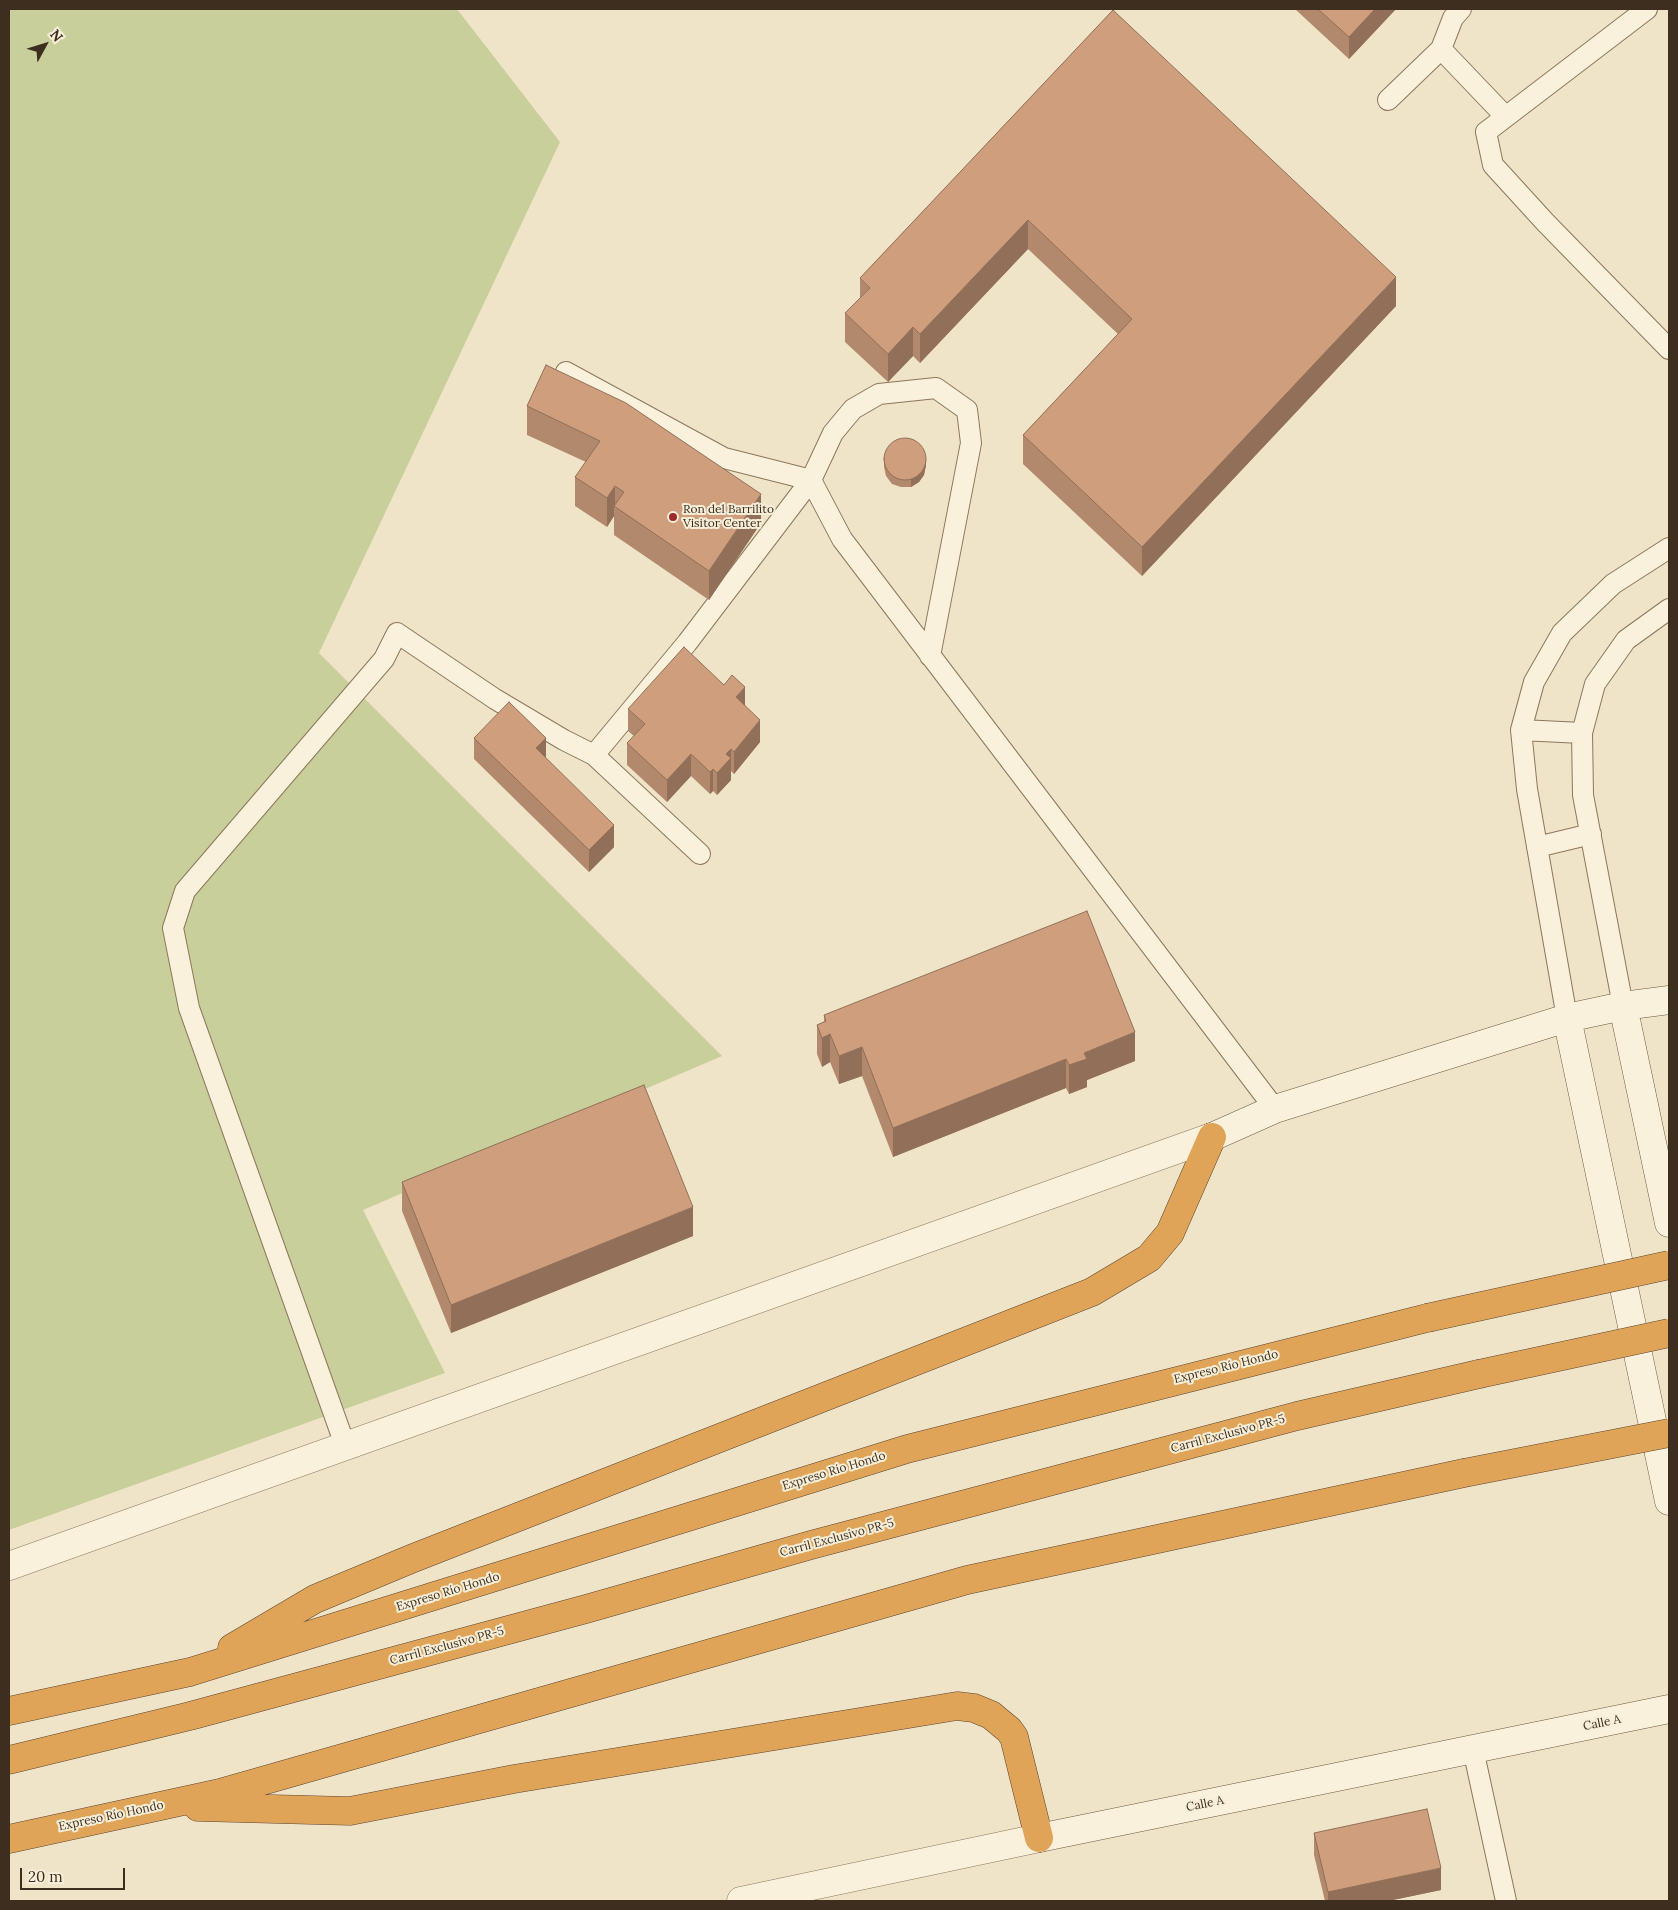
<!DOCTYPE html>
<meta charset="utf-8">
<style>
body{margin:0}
#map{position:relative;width:1678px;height:1910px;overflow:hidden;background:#f0e4c8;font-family:Lora,serif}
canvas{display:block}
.frame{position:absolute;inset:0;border:10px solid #3d2e20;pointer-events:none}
.north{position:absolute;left:20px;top:20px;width:50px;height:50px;-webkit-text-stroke:4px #f7eed8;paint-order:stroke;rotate:51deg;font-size:14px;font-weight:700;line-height:20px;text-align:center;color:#3d2e20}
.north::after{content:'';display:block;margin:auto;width:18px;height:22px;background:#3d2e20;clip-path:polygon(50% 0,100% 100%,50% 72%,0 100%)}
.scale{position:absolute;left:20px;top:1868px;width:105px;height:22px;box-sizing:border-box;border:2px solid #3d2e20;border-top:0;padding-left:6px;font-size:15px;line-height:18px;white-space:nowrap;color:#3d2e20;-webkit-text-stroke:4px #f7eed8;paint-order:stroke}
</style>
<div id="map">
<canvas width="1678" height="1910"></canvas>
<div class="frame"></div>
<div class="north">N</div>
<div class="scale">20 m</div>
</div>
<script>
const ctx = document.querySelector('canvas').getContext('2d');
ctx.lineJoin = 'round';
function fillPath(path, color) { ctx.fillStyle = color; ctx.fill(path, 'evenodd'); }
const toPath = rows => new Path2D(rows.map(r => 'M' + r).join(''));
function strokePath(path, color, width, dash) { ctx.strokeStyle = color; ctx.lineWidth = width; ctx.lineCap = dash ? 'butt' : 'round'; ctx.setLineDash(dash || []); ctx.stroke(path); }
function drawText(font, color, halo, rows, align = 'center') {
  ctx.font = font + ' Lora,serif'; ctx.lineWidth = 4; ctx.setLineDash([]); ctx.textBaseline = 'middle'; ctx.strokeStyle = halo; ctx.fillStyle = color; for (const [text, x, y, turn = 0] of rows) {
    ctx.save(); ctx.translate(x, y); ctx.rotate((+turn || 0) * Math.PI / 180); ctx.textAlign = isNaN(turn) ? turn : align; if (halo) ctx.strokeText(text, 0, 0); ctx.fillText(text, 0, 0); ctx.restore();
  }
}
const green = toPath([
 [9,9,457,9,560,142,319,653,722,1056,363,1210,445,1373,9,1530]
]);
const lane = toPath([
 [1647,9,1486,132,1493,165,1545,222,1669,349],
 [1441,49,1505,116],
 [1388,100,1441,49,1453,18,1461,9],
 [566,372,724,458,811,480,842,539,1275,1109],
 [1521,730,1582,733],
 [594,755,700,854],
 [1537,847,1591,834],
 [1623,1006,1583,795,1582,733,1595,684,1626,640,1669,609],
 [1567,1018,1527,789,1521,730,1534,682,1562,633,1613,584,1669,548],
 [345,1445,189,1008,173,928,185,891,384,659,397,633,495,699,564,740,594,755,687,643,811,480,833,433,853,409,879,394,936,388,967,410,971,443,930,656],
 [1473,1749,1506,1901]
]);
const street = toPath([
 [9,1566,1212,1137],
 [741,1901,1039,1838]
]);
const secondary = toPath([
 [1623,1006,1669,1223],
 [1567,1018,1669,1501],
 [1212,1137,1275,1109,1567,1018,1623,1006,1669,1000],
 [1039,1838,1669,1709]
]);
const highway = toPath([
 [232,1648,315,1599,411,1559,1092,1292,1149,1258,1170,1233,1212,1137],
 [9,1711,190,1672,907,1449,1427,1318],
 [9,1760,190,1716,586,1609,811,1545,1297,1416,1479,1374],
 [198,1807,350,1811,514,1779,957,1706,974,1708,991,1715,1009,1730,1014,1737,1039,1838],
 [9,1839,220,1793,967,1580,1464,1473]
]);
const highwayBridge = toPath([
 [1427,1318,1669,1265],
 [1479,1374,1669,1333],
 [1464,1473,1669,1433]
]);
const wall = toPath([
 [1295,9,1396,9,1349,59],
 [1113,10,1396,306,1142,576,1023,464,1023,435,1118,334,1028,249,920,363,913,356,888,382,845,342,845,313,860,298,860,278],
 [546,365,761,523,709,600,614,535,614,516,607,527,575,506,575,477,586,462,527,435,527,406],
 [884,460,926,465,924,475,919,482,911,487,901,487,892,484,886,476,884,467],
 [745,705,760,742,734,774,731,771,731,780,717,795,713,791,710,794,691,776,667,802,627,765,627,743,634,736,628,731,628,709],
 [474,738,546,758,614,847,589,872,474,759],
 [824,1015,1135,1061,1087,1080,1087,1087,1069,1094,1066,1088,893,1157,862,1076,839,1084,830,1062,822,1067,817,1054,817,1025,824,1022],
 [402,1182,693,1236,451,1333,402,1211],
 [1314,1833,1441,1890,1388,1901,1325,1901,1314,1855]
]);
const shadedWall = toPath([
 [1375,9,1396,9,1349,59,1349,37],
 [1028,220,1028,249,920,363,920,334],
 [1396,277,1396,306,1142,576,1142,547],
 [913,327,913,356,888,382,888,354],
 [926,458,926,465,924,475,919,482,911,487,911,479],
 [615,486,615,507,614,506,614,516,607,527,607,498],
 [761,494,761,523,709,600,709,571],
 [745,687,745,709,736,697],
 [760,720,760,742,734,774,734,752],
 [546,738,546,760,536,748],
 [731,749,731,780,717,795,717,773,726,754],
 [691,754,691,776,667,802,667,780],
 [713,769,713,791,710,794,710,772],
 [614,825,614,847,589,872,589,850],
 [1135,1032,1135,1061,1087,1080,1087,1087,1069,1094,1069,1065,1084,1053],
 [830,1034,830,1062,822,1067,822,1038],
 [862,1047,862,1076,839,1084,839,1056],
 [1066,1059,1066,1088,893,1157,893,1128],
 [693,1207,693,1236,451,1333,451,1305],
 [1441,1868,1441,1890,1388,1901,1328,1901,1328,1892]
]);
const building = toPath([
 [1318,9,1375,9,1349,37,1318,9],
 [1113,10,1396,277,1142,547,1023,435,1132,319,1028,220,920,334,913,327,888,354,845,313,870,288,860,278,1113,10],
 [546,365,626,403,761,494,709,571,614,506,624,492,615,486,607,498,575,477,600,441,527,406,546,365],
 '884 459a21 21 0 1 1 42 0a21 21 0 1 1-42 0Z',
 [684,647,724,685,732,675,745,687,736,697,760,720,734,752,731,749,726,754,731,758,717,773,713,769,710,772,691,754,667,780,627,743,645,724,628,709,684,647],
 [509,702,546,738,536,748,614,825,589,850,474,738,509,702],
 [1087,911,1135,1032,1084,1053,1087,1059,1069,1065,1066,1059,893,1128,862,1047,839,1056,830,1034,822,1038,817,1025,826,1021,824,1015,1087,911],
 [644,1085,693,1207,451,1305,402,1182,644,1085],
 [1427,1809,1441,1868,1328,1892,1314,1833,1427,1809]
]);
const markers = [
 [673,517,5,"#9e2a2b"]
];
const poiNames = [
 ["Ron del Barrilito",683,510],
 ["Visitor Center",683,524]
];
const streetNames = [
 ["Expreso Río Hondo",1226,1367,-14],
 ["Carril Exclusivo PR-5",1228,1434,-15],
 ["Expreso Río Hondo",834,1471,-17],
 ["Carril Exclusivo PR-5",837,1538,-15],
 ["Expreso Río Hondo",448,1592,-17],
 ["Carril Exclusivo PR-5",447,1646,-15],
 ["Calle A",1602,1723,-12],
 ["Calle A",1205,1804,-12],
 ["Expreso Río Hondo",111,1816,-12]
];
fillPath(green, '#c9cf9b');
strokePath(lane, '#8d765c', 22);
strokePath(street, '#8d765c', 29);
strokePath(secondary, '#6f573f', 29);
strokePath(highway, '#5b4430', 29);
strokePath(lane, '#faf1dc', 20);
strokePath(street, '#faf1dc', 28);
strokePath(secondary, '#faf1dc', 28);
strokePath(highway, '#e0a458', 28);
strokePath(highwayBridge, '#5b4430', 29, []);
strokePath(highwayBridge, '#e0a458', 28);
fillPath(wall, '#b2896c');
fillPath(shadedWall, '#916f58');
fillPath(building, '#cf9f7d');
strokePath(building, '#916f58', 1);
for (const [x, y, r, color] of markers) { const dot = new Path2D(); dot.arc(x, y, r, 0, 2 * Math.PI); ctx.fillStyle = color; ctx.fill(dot); strokePath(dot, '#f7eed8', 2); }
drawText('12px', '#3d2e20', '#f7eed8', poiNames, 'left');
drawText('12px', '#3d2e20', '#f7eed8', streetNames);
</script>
